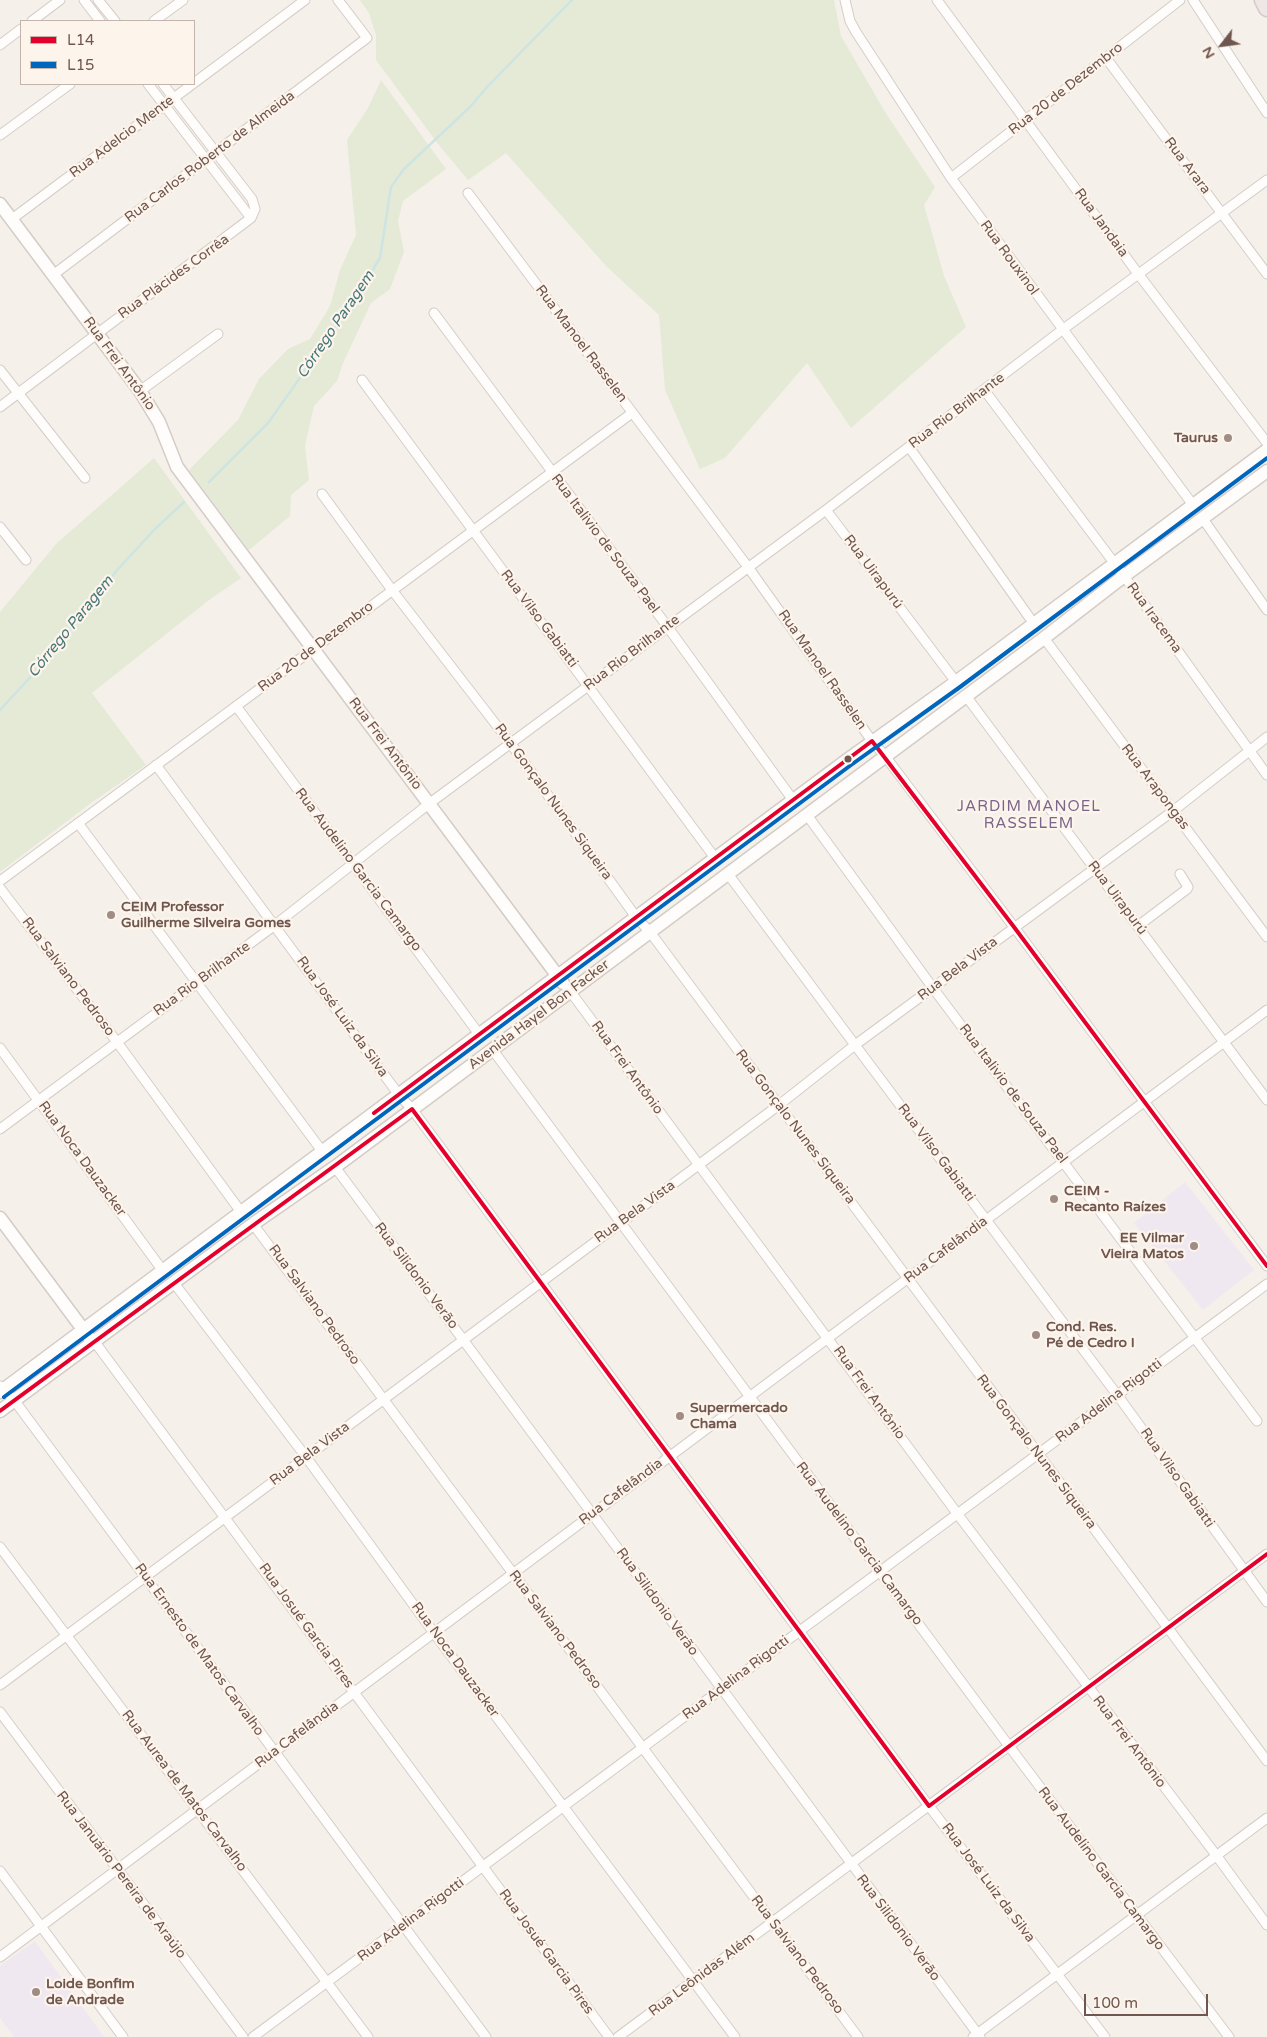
<!DOCTYPE html>
<meta charset="utf-8">
<style>
body{margin:0}
#map{position:relative;width:1267px;height:2037px;overflow:hidden;background:#f5f0ea;font-family:"Varela Round",sans-serif}
canvas{display:block}
.legend{position:absolute;left:20px;top:20px;width:175px;height:65px;box-sizing:border-box;background:#fdf4eb;border:1px solid #c4b5ac;margin:0;padding:6px 9px;list-style:none;font-size:15px;color:#6f564e}
.legend li{display:flex;align-items:center;gap:10px;height:25px}
.legend b{width:25px;border:1px solid #c4b5ac}
.north{position:absolute;left:1197px;top:20px;width:50px;height:50px;-webkit-text-stroke:4px #fdf4eb;paint-order:stroke;rotate:240deg;font-size:14px;font-weight:700;line-height:20px;text-align:center;color:#6f564e}
.north::after{content:'';display:block;margin:auto;width:18px;height:22px;background:#6f564e;clip-path:polygon(50% 0,100% 100%,50% 72%,0 100%)}
.scale{position:absolute;left:1084px;top:1994px;width:124px;height:22px;box-sizing:border-box;border:2px solid #6f564e;border-top:0;padding-left:6px;font-size:15px;line-height:18px;white-space:nowrap;color:#6f564e;-webkit-text-stroke:4px #fdf4eb;paint-order:stroke}
</style>
<div id="map">
<canvas width="1267" height="2037"></canvas>
<ul class="legend">
<li><b style="height:6px;background:#e4002b"></b>L14</li>
<li><b style="height:6px;background:#0065bd"></b>L15</li>
</ul>
<div class="north">N</div>
<div class="scale">100 m</div>
</div>
<script>
const ctx = document.querySelector('canvas').getContext('2d');
ctx.lineJoin = 'round';
function fillPath(path, color) { ctx.fillStyle = color; ctx.fill(path, 'evenodd'); }
const toPath = rows => new Path2D(rows.map(r => 'M' + r).join(''));
function strokePath(path, color, width, dash) { ctx.strokeStyle = color; ctx.lineWidth = width; ctx.lineCap = dash ? 'butt' : 'round'; ctx.setLineDash(dash || []); ctx.stroke(path); }
function drawText(font, color, halo, rows, align = 'center') {
  ctx.font = font + ' "Varela Round",sans-serif'; ctx.lineWidth = 4.5; ctx.setLineDash([]); ctx.textBaseline = 'middle'; ctx.strokeStyle = halo; ctx.fillStyle = color; for (const [text, x, y, turn = 0] of rows) {
    ctx.save(); ctx.translate(x, y); ctx.rotate((+turn || 0) * Math.PI / 180); ctx.textAlign = isNaN(turn) ? turn : align; if (halo) ctx.strokeText(text, 0, 0); ctx.fillText(text, 0, 0); ctx.restore();
  }
}
const education = toPath([
 [1185,1182,1254,1270,1203,1310,1134,1223],
 [35,1941,104,2037,14,2037,0,2018,0,1966]
]);
const green = toPath([
 [360,0,834,0,841,36,885,112,935,187,924,205,944,276,966,327,851,428,807,363,725,458,700,469,665,390,659,315,606,266,506,153,468,180,438,144,376,60,376,35,369,13],
 [381,80,446,169,403,201,398,221,404,252,390,289,371,303,343,363,337,381,314,406,305,446,309,480,291,495,290,516,249,550,189,470,238,420,259,379,288,349,310,339,330,306,340,270,356,235,347,140,368,108],
 [154,458,241,578,209,600,92,693,146,765,91,803,0,872,0,612,56,544]
]);
const stream = toPath([
 [209,482,268,423,348,310,380,258,391,187,404,169,471,106,487,87,572,0],
 [0,710,48,658,118,569,156,528,184,502]
]);
const street = toPath([
 [84,0,100,21],
 [98,0,115,21],
 [845,0,850,21,856,32,951,178,1193,505],
 [937,0,1139,275,1267,443],
 [1193,0,1267,113],
 [32,21,60,0],
 [154,21,183,0],
 [0,45,21,29],
 [1106,58,1267,274],
 [148,84,251,218],
 [0,135,70,84],
 [951,178,1180,0],
 [468,193,748,567,872,741,885,756,1014,927,1267,1266],
 [12,219,305,0],
 [53,275,367,38,338,0],
 [434,313,667,626,793,800],
 [0,370,85,478],
 [362,380,715,858],
 [140,391,218,334],
 [985,391,1124,576,1267,775],
 [0,407,251,218,255,209,252,199,163,84],
 [909,447,1034,624],
 [322,494,392,590,511,744,636,917,650,932,1267,1761],
 [826,510,956,682],
 [1203,519,1267,610],
 [0,527,26,560],
 [1044,638,1267,937],
 [966,696,1267,1100],
 [236,706,479,1034],
 [156,765,399,1095,412,1109,929,1806,1105,2037],
 [807,815,933,988,1257,1421],
 [78,823,322,1151],
 [728,874,855,1045,1121,1400,1267,1602],
 [0,881,632,413],
 [0,888,117,1042,241,1212],
 [1138,926,1187,889,1188,887,1180,874],
 [570,991,962,1520,1216,1855,1267,1925],
 [0,1048,163,1271],
 [492,1049,1009,1746,1229,2037],
 [0,1129,275,925,430,803,826,510,1062,330,1267,180],
 [335,1167,980,2037],
 [253,1224,858,2037],
 [174,1283,306,1457,434,1633,735,2037],
 [94,1341,609,2037],
 [1,1386,14,1400,486,2037],
 [0,1547,368,2037],
 [0,1685,779,1105,855,1045,1173,811,1267,737],
 [0,1712,243,2037],
 [0,1871,123,2037],
 [0,1957,1267,1010],
 [253,2037,1267,1284],
 [618,2037,1267,1554],
 [973,2037,1267,1818]
]);
const secondary = toPath([
 [0,204,140,391,159,422,177,467,563,983],
 [0,1218,88,1336],
 [0,1392,847,760,956,682,1267,450],
 [0,1411,253,1224,335,1167,1044,638,1124,576,1267,471]
]);
const highway = toPath([
 [1263,0,1267,8]
]);
const bus1 = toPath([
 [374,1113,872,741,1014,927,1267,1266],
 [0,1411,412,1109,929,1806,1267,1554]
]);
const bus2 = toPath([
 [4,1397,851,765,960,687,1267,458]
]);
const markers = [
 [1228,438,5,"#9e8c85"],
 [848,759,4.5,"#6f564e"],
 [111,915,5,"#9e8c85"],
 [1054,1199,5,"#9e8c85"],
 [1194,1246,5,"#9e8c85"],
 [1036,1335,5,"#9e8c85"],
 [680,1416,5,"#9e8c85"],
 [36,1992,5,"#9e8c85"]
];
const streetNames = [
 ["Rua 20 de Dezembro",1066,89,-38],
 ["Rua Adelcio Mente",122,137,-37],
 ["Rua Carlos Roberto de Almeida",210,157,-37],
 ["Rua Arara",1187,166,53],
 ["Rua Jandaia",1101,223,54],
 ["Rua Rouxinol",1009,258,54],
 ["Rua Plácides Corrêa",174,277,-36],
 ["Rua Manoel Rasselen",581,344,53],
 ["Rua Frei Antônio",119,364,54],
 ["Rua Rio Brilhante",957,411,-37],
 ["Rua Italivio de Souza Pael",605,544,53],
 ["Rua Uirapurú",873,572,53],
 ["Rua Iracema",1154,618,54],
 ["Rua Vilso Gabiatti",539,619,53],
 ["Rua 20 de Dezembro",316,647,-37],
 ["Rua Rio Brilhante",632,653,-37],
 ["Rua Manoel Rasselen",822,670,55],
 ["Rua Frei Antônio",385,744,53],
 ["Rua Arapongas",1155,787,53],
 ["Rua Gonçalo Nunes Siqueira",553,802,54],
 ["Rua Audelino Garcia Camargo",358,870,53],
 ["Rua Uirapurú",1117,898,53],
 ["Rua Bela Vista",958,969,-37],
 ["Rua Salviano Pedroso",68,977,53],
 ["Rua Rio Brilhante",202,979,-36],
 ["Avenida Hayel Bon Facker",539,1015,-37],
 ["Rua José Luiz da Silva",342,1017,54],
 ["Rua Frei Antônio",627,1068,54],
 ["Rua Italivio de Souza Pael",1013,1094,53],
 ["Rua Gonçalo Nunes Siqueira",795,1127,53],
 ["Rua Vilso Gabiatti",936,1153,53],
 ["Rua Noca Dauzacker",82,1159,54],
 ["Rua Bela Vista",635,1212,-36],
 ["Rua Cafelândia",946,1250,-37],
 ["Rua Silidonio Verão",416,1276,53],
 ["Rua Salviano Pedroso",314,1305,54],
 ["Rua Frei Antônio",869,1393,54],
 ["Rua Adelina Rigotti",1109,1401,-37],
 ["Rua Gonçalo Nunes Siqueira",1036,1452,53],
 ["Rua Bela Vista",310,1454,-37],
 ["Rua Vilso Gabiatti",1177,1478,55],
 ["Rua Cafelândia",621,1492,-37],
 ["Rua Audelino Garcia Camargo",859,1544,53],
 ["Rua Silidonio Verão",657,1602,54],
 ["Rua Josué Garcia Pires",306,1626,54],
 ["Rua Salviano Pedroso",555,1630,53],
 ["Rua Ernesto de Matos Carvalho",199,1650,54],
 ["Rua Noca Dauzacker",455,1660,54],
 ["Rua Adelina Rigotti",736,1678,-37],
 ["Rua Cafelândia",297,1735,-37],
 ["Rua Frei Antônio",1129,1742,53],
 ["Rua Aurea de Matos Carvalho",184,1791,53],
 ["Rua Audelino Garcia Camargo",1101,1869,53],
 ["Rua Januário Pereira de Araújo",121,1875,53],
 ["Rua José Luiz da Silva",988,1883,53],
 ["Rua Adelina Rigotti",411,1920,-37],
 ["Rua Silidonio Verão",898,1928,53],
 ["Rua Josué Garcia Pires",546,1952,54],
 ["Rua Salviano Pedroso",797,1955,53],
 ["Rua Leônidas Além",702,1975,-37]
];
const poiNames = [
 ["Taurus",1218,438,"right"],
 ["CEIM Professor",121,907],
 ["Guilherme Silveira Gomes",121,923],
 ["CEIM -",1064,1191],
 ["Recanto Raízes",1064,1207],
 ["EE Vilmar",1184,1238,"right"],
 ["Vieira Matos",1184,1254,"right"],
 ["Cond. Res.",1046,1327],
 ["Pé de Cedro I",1046,1343],
 ["Supermercado",690,1408],
 ["Chama",690,1424],
 ["Loide Bonfim",46,1984],
 ["de Andrade",46,2000]
];
const waterNames = [
 ["Córrego Paragem",336,325,-56],
 ["Córrego Paragem",71,627,-51]
];
const neighbourhoodNames = [
 ["JARDIM MANOEL",1029,807],
 ["RASSELEM",1029,824]
];
fillPath(education, '#f0e8f0');
fillPath(green, '#e4ead6');
strokePath(stream, '#cee4e3', 2.5);
strokePath(street, '#d4cdc8', 11);
strokePath(secondary, '#d4ccc6', 15);
strokePath(highway, '#d3cbc7', 19);
strokePath(street, '#fefdfc', 9);
strokePath(secondary, '#fefdfc', 12);
strokePath(highway, '#efe7e5', 16);
strokePath(bus1, '#e4002b', 4);
strokePath(bus2, '#0065bd', 4);
for (const [x, y, r, color] of markers) { const dot = new Path2D(); dot.arc(x, y, r, 0, 2 * Math.PI); ctx.fillStyle = color; ctx.fill(dot); strokePath(dot, '#fdf4eb', 2); }
drawText('14px', '#6f564e', '#fdf4eb', streetNames);
drawText('bold 14px', '#6f564e', '#fdf4eb', poiNames, 'left');
drawText('italic 15px', '#477779', '#fdf4eb', waterNames);
ctx.letterSpacing = '1px';
drawText('15px', '#7a668c', '#fdf4eb', neighbourhoodNames);
ctx.letterSpacing = '0px';
</script>
